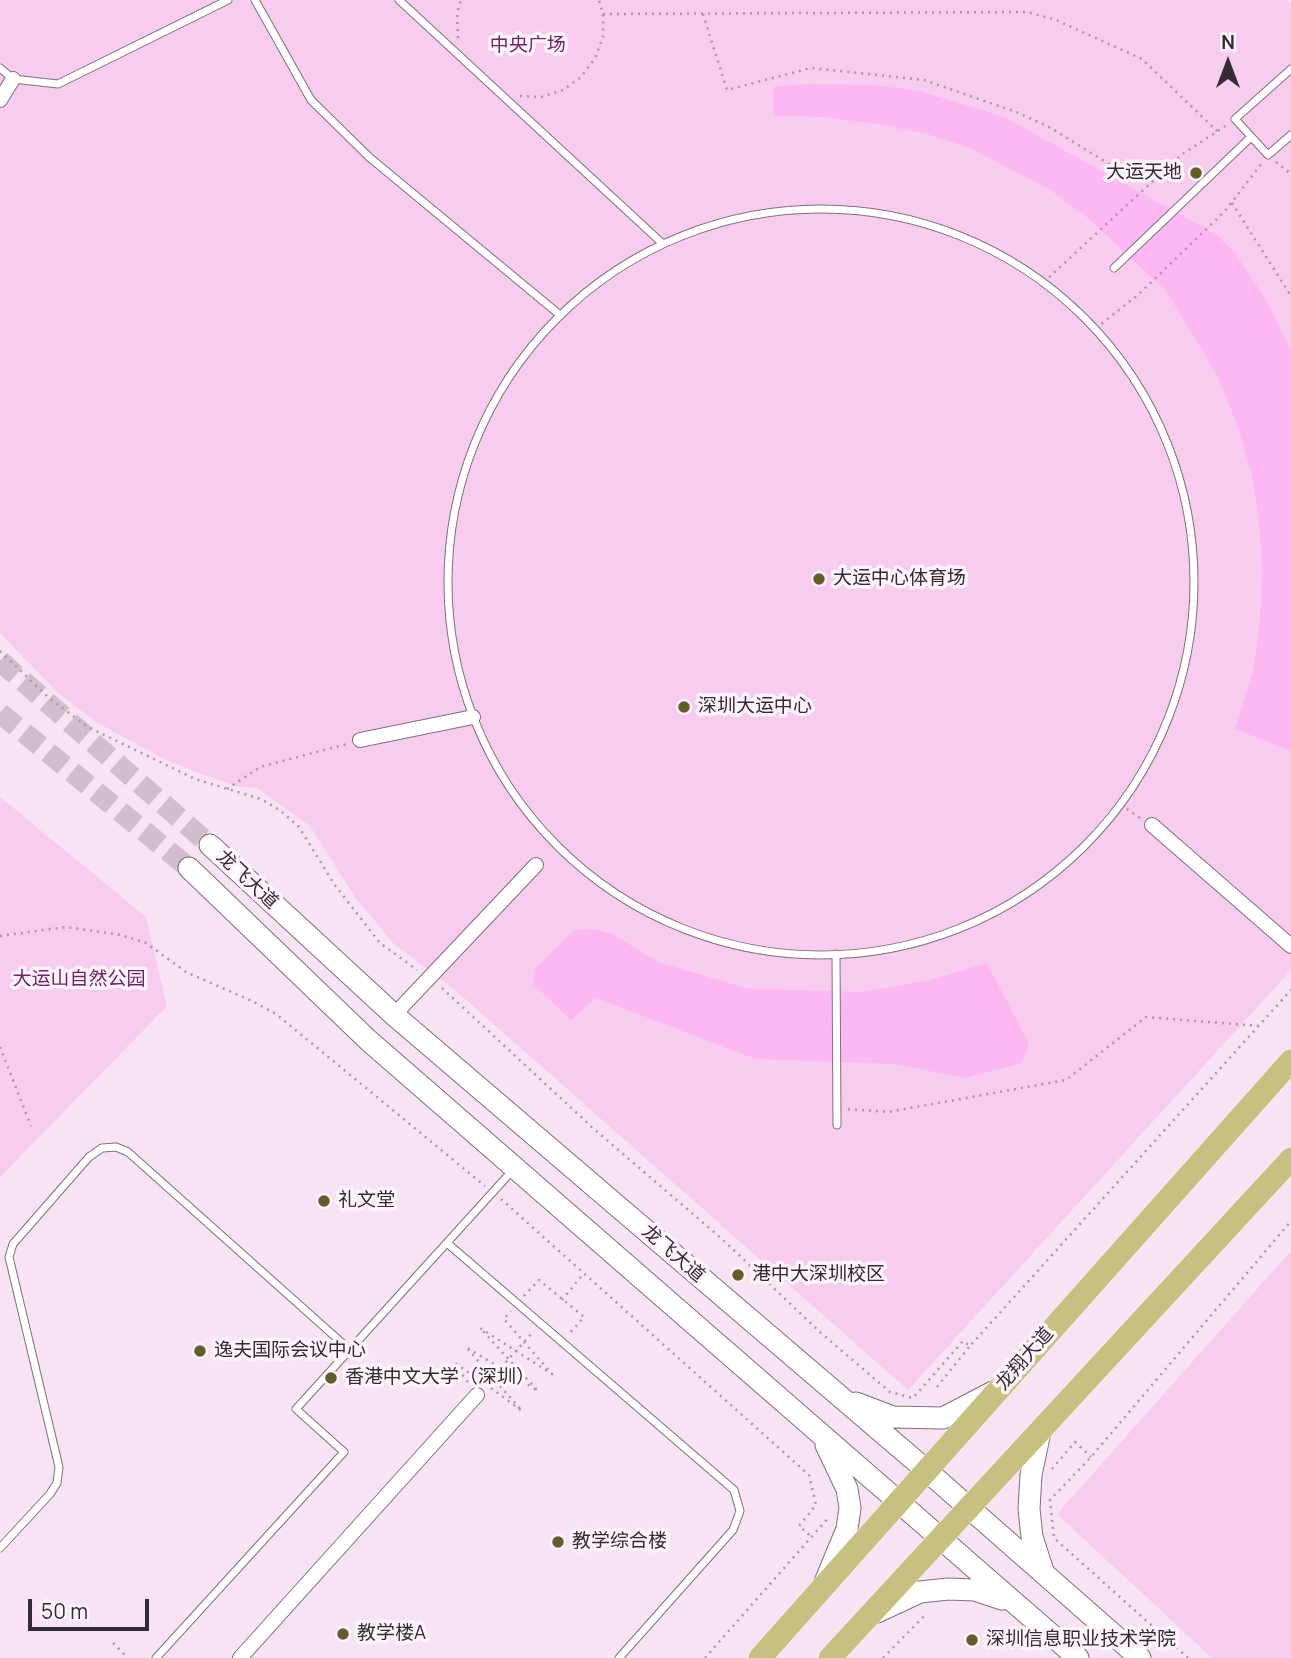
<!DOCTYPE html>
<meta charset="utf-8">
<style>
body{margin:0}
#map{position:relative;width:1291px;height:1658px;overflow:hidden;background:#f7e3f3;font-family:Manrope,sans-serif}
canvas{display:block}
.north{position:absolute;left:1193px;top:28px;width:70px;height:70px;-webkit-text-stroke:5px #fff3fd;paint-order:stroke;rotate:0deg;font-size:19px;font-weight:700;line-height:28px;text-align:center;color:#332b31}
.north::after{content:'';display:block;margin:auto;width:24px;height:32px;background:#332b31;clip-path:polygon(50% 0,100% 100%,50% 72%,0 100%)}
.scale{position:absolute;left:28px;top:1599px;width:121px;height:32px;box-sizing:border-box;border:4px solid #332b31;border-top:0;padding-left:9px;font-size:21px;line-height:24px;white-space:nowrap;color:#332b31;-webkit-text-stroke:5px #fff3fd;paint-order:stroke}
</style>
<div id="map">
<canvas width="1291" height="1658"></canvas>
<div class="north">N</div>
<div class="scale">50 m</div>
</div>
<script>
const ctx = document.querySelector('canvas').getContext('2d');
ctx.lineJoin = 'round';
function fillPath(path, color) { ctx.fillStyle = color; ctx.fill(path, 'evenodd'); }
const toPath = rows => new Path2D(rows.map(r => 'M' + r).join(''));
function strokePath(path, color, width, dash) { ctx.strokeStyle = color; ctx.lineWidth = width; ctx.lineCap = dash ? 'butt' : 'round'; ctx.setLineDash(dash || []); ctx.stroke(path); }
function drawText(font, color, halo, rows, align = 'center') {
  ctx.font = font + ' Manrope,"Noto Sans SC",sans-serif'; ctx.lineWidth = 7; ctx.setLineDash([]); ctx.textBaseline = 'middle'; ctx.strokeStyle = halo; ctx.fillStyle = color; for (const [text, x, y, turn = 0] of rows) {
    ctx.save(); ctx.translate(x, y); ctx.rotate((+turn || 0) * Math.PI / 180); ctx.textAlign = isNaN(turn) ? turn : align; if (halo) ctx.strokeText(text, 0, 0); ctx.fillText(text, 0, 0); ctx.restore();
  }
}
const green = toPath([
 [0,0,1287,0,1291,6,1291,970,908,1390,455,990,393,943,355,897,310,826,257,788,236,786,201,774,166,760,96,722,57,692,0,633],
 [0,797,146,917,167,1006,0,1177],
 [1291,1251,1291,1658,1212,1658,1057,1514]
]);
const water = toPath([
 [806,84,872,85,920,91,1004,117,1217,235,1235,253,1263,295,1291,350,1291,751,1235,729,1253,671,1260,623,1262,571,1259,520,1251,472,1237,424,1217,375,1166,291,1089,219,1049,189,970,148,924,133,872,123,824,117,773,116,773,87],
 [594,929,614,935,658,962,749,989,863,992,930,980,987,963,1029,1044,1022,1063,965,1078,895,1064,756,1059,596,998,571,1020,533,984,536,968,574,930]
]);
const secondaryTunnel = toPath([
 [0,661,210,845],
 [0,713,189,868]
]);
const path = toPath([
 [603,14,1027,12,1056,20,1142,59,1217,131],
 [703,14,727,90,811,68,924,80,1019,113,1051,128,1109,164,1122,169,1147,165,1160,175],
 [458,38,457,14,461,0],
 [520,96,541,97,563,90,581,77,595,58,603,37,603,14,599,0],
 [1276,162,1291,174],
 [1232,203,1291,296],
 [1044,282,1181,155,1227,125],
 [1096,328,1138,295,1225,211,1262,163],
 [0,651,49,698,88,727,195,779,261,799,281,811,299,827,334,884,380,943,417,970],
 [227,789,260,767,347,744],
 [1121,805,1140,818],
 [0,936,66,927,121,935,146,943,186,972,252,1001,276,1014,485,1186],
 [442,988,594,1129,722,1239,821,1333,890,1392,913,1398,963,1341,970,1346,1291,990],
 [0,1047,31,1126],
 [848,1109,888,1112,1066,1080,1146,1017,1260,1026],
 [501,1199,809,1475,816,1505,799,1526,813,1538],
 [524,1296,539,1280,584,1317,569,1334],
 [562,1300,584,1273],
 [468,1382,453,1362,480,1380],
 [487,1383,534,1331],
 [937,1387,970,1346],
 [491,1388,522,1411,466,1347,538,1391,480,1328,552,1374,504,1319,511,1311],
 [1052,1469,1075,1442,1091,1457],
 [113,1643,128,1658],
 [705,1658,829,1517],
 [883,1658,926,1614],
 [1188,1658,1054,1538,1050,1500,1091,1457,1291,1221]
]);
const lane = toPath([
 [255,0,311,100,369,157,560,315],
 [399,0,663,244],
 [0,68,13,79,58,84,228,0],
 [1291,69,1235,119,1268,155,1291,135],
 '448 582a373 373 0 1 1 746 0a373 373 0 1 1-746 0Z',
 [1114,268,1251,137],
 [836,954,837,1125],
 [447,1243,734,1490,740,1511,733,1530,619,1658],
 [0,1548,50,1494,57,1483,59,1467,9,1257,13,1244,89,1157,102,1148,116,1147,128,1152,350,1350],
 [156,1658,344,1452,296,1409,512,1171]
]);
const street = toPath([
 [0,100,13,79],
 [360,740,473,717],
 [1152,825,1291,946],
 [394,1015,536,865],
 [240,1658,477,1395]
]);
const secondary = toPath([
 [210,845,394,1015,926,1470,1140,1658],
 [189,868,368,1040,1078,1658],
 [856,1403,893,1417,943,1418,993,1392],
 [1040,1432,1031,1475,1029,1509,1032,1537,1043,1571],
 [825,1582,847,1529,850,1508,847,1489,826,1445],
 [877,1612,920,1592,948,1589,975,1590,1002,1599]
]);
const primary = toPath([
 [760,1658,1291,1061],
 [830,1658,1291,1159]
]);
const markers = [
 [1196,173,7,"#645d29"],
 [819,579,7,"#645d29"],
 [684,707,7,"#645d29"],
 [324,1201,7,"#645d29"],
 [738,1275,7,"#645d29"],
 [200,1351,7,"#645d29"],
 [331,1378,7,"#645d29"],
 [558,1542,7,"#645d29"],
 [343,1634,7,"#645d29"],
 [972,1640,7,"#645d29"]
];
const parkNames = [
 ["中央广场",528,46],
 ["大运山自然公园",79,980]
];
const poiNames = [
 ["大运天地",1182,173,"right"],
 ["大运中心体育场",833,579],
 ["深圳大运中心",698,707],
 ["礼文堂",338,1201],
 ["港中大深圳校区",752,1275],
 ["逸夫国际会议中心",214,1351],
 ["香港中文大学（深圳）",345,1378],
 ["教学综合楼",572,1542],
 ["教学楼A",357,1634],
 ["深圳信息职业技术学院",986,1640]
];
const streetNames = [
 ["龙飞大道",247,880,43],
 ["龙飞大道",673,1254,41],
 ["龙翔大道",1025,1359,-49]
];
fillPath(green, '#f7ccef');
fillPath(water, '#fdb7f2');
strokePath(secondaryTunnel, '#d0becc', 21, [21, 10]);
strokePath(lane, '#806f7d', 9);
strokePath(street, '#806f7d', 16);
strokePath(secondary, '#806f7d', 23);
strokePath(primary, '#fff', 24);
strokePath(path, '#a798a4', 2.5, [2, 5]);
strokePath(lane, '#fff', 7);
strokePath(street, '#fff', 14);
strokePath(secondary, '#fff', 21);
strokePath(primary, '#c8c080', 23);
for (const [x, y, r, color] of markers) { const dot = new Path2D(); dot.arc(x, y, r, 0, 2 * Math.PI); ctx.fillStyle = color; ctx.fill(dot); strokePath(dot, '#fff3fd', 2.5); }
drawText('19px', '#71236a', '#fff3fd', parkNames);
drawText('19px', '#332b31', '#fff3fd', poiNames, 'left');
drawText('19px', '#332b31', '#fff3fd', streetNames);
</script>
